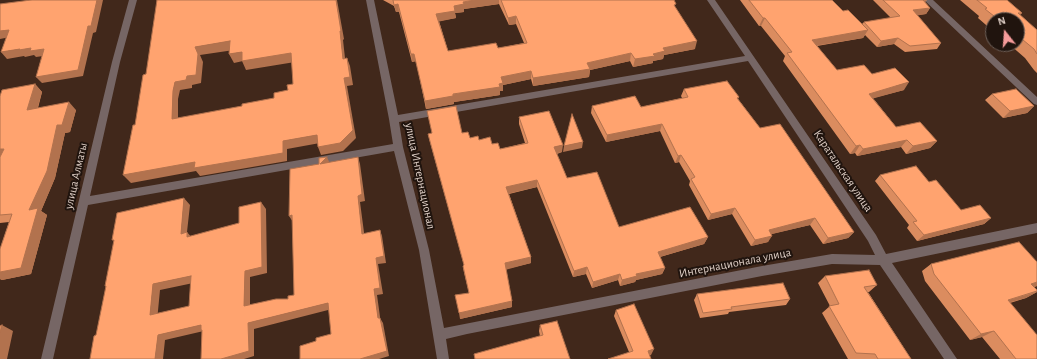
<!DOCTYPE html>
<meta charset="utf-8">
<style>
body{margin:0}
#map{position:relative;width:1037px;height:359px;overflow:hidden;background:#41281b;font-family:"Alegreya Sans",sans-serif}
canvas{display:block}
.north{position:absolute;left:985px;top:12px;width:40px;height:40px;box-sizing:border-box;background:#20140e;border:1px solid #6c5f58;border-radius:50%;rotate:343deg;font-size:11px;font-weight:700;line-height:16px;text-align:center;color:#dfcfc6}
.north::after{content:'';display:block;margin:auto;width:14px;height:18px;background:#f59b9a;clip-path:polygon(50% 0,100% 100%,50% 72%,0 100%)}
</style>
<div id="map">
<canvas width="1037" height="359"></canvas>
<div class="north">N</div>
</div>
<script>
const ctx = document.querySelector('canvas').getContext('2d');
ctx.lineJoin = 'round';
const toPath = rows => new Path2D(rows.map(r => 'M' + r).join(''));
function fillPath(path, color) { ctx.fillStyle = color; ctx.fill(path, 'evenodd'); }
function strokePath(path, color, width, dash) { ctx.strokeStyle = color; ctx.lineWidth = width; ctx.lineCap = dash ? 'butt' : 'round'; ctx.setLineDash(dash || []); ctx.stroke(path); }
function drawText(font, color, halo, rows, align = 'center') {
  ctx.font = font + ' "Alegreya Sans",sans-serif'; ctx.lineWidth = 4; ctx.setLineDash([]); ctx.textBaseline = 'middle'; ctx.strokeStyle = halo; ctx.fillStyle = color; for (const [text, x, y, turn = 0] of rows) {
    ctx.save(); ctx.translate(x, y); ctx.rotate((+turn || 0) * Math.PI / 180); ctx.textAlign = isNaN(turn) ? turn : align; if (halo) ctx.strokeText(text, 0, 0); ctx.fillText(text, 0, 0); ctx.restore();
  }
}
const minor = toPath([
 [129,0,137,0,120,62,90,196,393,144,389,119,366,0,374,0,398,115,745,56,707,0,715,0,876,235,886,254,1037,223,1037,233,892,263,957,359,944,359,880,265,832,264,762,276,467,334,446,339,449,359,437,359,419,250,394,151,88,205,53,359,41,359,112,62,129,0],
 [748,61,868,241,875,255,832,254,762,266,444,328,429,250,403,147,399,122,748,61],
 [924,0,933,0,1037,97,1037,105,1034,104,924,0]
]);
const wall = toPath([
 [383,0,674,0,675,8,695,49,664,55,663,59,653,61,653,63,633,67,630,61,590,70,589,77,533,86,531,79,503,85,503,91,500,91,500,95,454,102,454,104,426,109,416,61,412,62,399,12,396,12,394,6],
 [499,4,509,25,516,24,524,43,498,48,448,51,439,21,456,18,455,13,464,12,464,9],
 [740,0,832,0,843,11,862,24,864,22,891,18,873,0,927,0,925,2,930,8,926,14,917,15,941,43,937,49,905,52,894,44,877,47,865,35,863,38,817,46,837,70,872,74,904,90,873,98,896,127,937,141,930,148,906,154,901,147,857,156,855,153,850,154,783,61,785,56,761,26,759,26],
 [960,0,1007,0,1022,13,1020,15,1037,30,1037,73,1034,70,1025,58,1009,44,1017,44,1017,20,993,20,993,31,978,18,979,16],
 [35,84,42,92,38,108,76,110,70,132,65,133,55,178,41,211,47,215,31,274,2,280,0,279,0,249,9,222,0,223,0,96],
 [684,89,739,97,738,99,760,128,854,232,848,238,823,244,810,225,771,234,768,242,751,246,732,214,708,220,689,185,690,181,679,162,675,163,660,131,606,142,591,113,592,106,641,107,682,98,681,96],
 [992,94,1034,106,1027,113,1003,118,985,100],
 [519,117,562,152,557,154,567,178,619,227,708,237,704,244,660,257,665,268,662,274,636,280,635,282,620,286,618,280,592,288,586,274,573,277,537,187,509,194,531,257,531,263,506,269,512,301,512,307,460,319,469,293,464,272,463,266,464,265,430,142,428,134,462,133,470,138,492,144,500,149,525,143,519,124],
 [880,175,929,182,961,210,991,218,984,224,917,241,907,228,909,225,875,181],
 [1037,262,1037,286,1034,287,1037,292,1026,298,1010,303,1037,359,1000,359,982,337,970,340,925,281,922,271,931,264],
 [825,276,877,285,869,292,868,292,911,359,848,359,822,313,830,306,818,283],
 [697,294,790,299,786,305,729,312,728,314,700,318,694,300],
 [616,310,651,355,649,355,629,352,614,316],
 [540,325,570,359,540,336,539,331]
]);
const shadedWall = toPath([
 [97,0,103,0,96,32,93,33,83,76,42,83,36,77,88,26],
 [336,0,337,0,344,39,343,40,346,67,343,59],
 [475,0,499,0,499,4,464,9,464,12,455,13,456,18,437,22,436,14,463,2],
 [398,4,399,12,396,12,394,5],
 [930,8,926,14,909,17,913,10],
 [516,16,516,24,509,25,508,18],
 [763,18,765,18,761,26,759,26],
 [9,30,15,36,0,39,0,31],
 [868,30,863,38,808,47,812,40],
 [898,38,894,44,877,47,881,41],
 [230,41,234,50,200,55,203,62,201,83,192,85,192,88,180,90,178,99,178,127,172,119,173,91,175,82,187,76,195,47],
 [697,41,695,49,664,55,663,59,653,61,653,63,633,67,635,59,653,54,663,48],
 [31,48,44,49,50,55,36,57,34,55,25,57,24,56,7,59,1,52,20,49],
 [242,52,291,53,295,62,246,70,242,61,243,61,234,63,229,54],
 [631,53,630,61,590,70,589,77,533,86,533,78,587,63],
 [411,54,414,54,416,61,412,62],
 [347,58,350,66,353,85,347,86,356,138,343,151,321,155,318,147,344,78],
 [531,71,531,79,503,85,503,91,500,91,500,95,454,102,454,104,426,109,425,101,499,84,501,77],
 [909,82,904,90,864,101,869,94],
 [35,84,42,92,35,117,27,110],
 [69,102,76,110,70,132,65,133,55,178,41,211,47,215,31,274,2,280,0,279,0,272,29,210,57,125],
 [1034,106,1027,113,1003,118,1010,111],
 [662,124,660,131,606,142,607,135],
 [317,135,320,143,287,149,287,161,200,176,196,171,131,183,123,175,283,141],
 [907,140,901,147,857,156,863,149],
 [937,141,930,148,906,154,913,146],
 [583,142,582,148,563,152,564,146],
 [563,145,562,152,554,154,554,147],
 [860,145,855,153,850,154,856,146],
 [0,149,4,149,0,158],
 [681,155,679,162,675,163,678,156],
 [327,157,330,164,320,164],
 [358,157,360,164,365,201,360,202,365,240,362,234,358,196],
 [537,180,537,187,507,194,506,187],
 [184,198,190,205,187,232,193,239,181,234],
 [261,202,266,209,267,273,250,277,250,312,244,306,245,271],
 [735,208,732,214,708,220,711,214],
 [292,215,293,222,289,216],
 [815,218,810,225,764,236,769,230],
 [991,218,984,224,917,241,924,235],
 [380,230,382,236,386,263,378,264,383,294,377,295,381,324,378,318,374,289,376,258],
 [854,232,848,238,823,244,828,238],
 [772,236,768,242,751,246,755,240],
 [708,237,704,244,656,258,658,252],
 [531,257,531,263,505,270,505,263],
 [587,267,586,274,573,277,574,271],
 [665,268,662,274,636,280,635,282,620,286,622,280,636,274],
 [620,274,618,280,592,288,593,282],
 [191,276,198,282,160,290,157,321,150,315,153,284],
 [1037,282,1037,286,1020,291,1031,284],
 [1037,292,1026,298,996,306,1008,300],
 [512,301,512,307,460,319,459,313],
 [328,303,332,309,254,329,254,356,244,359,221,359,248,323],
 [380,318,383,323,389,356,379,359,360,359],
 [2,325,13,331,7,359,0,359,0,333],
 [201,325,208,330,165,340,163,359,155,359,158,335],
 [994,331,982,337,970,340,981,334],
 [654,349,651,355,645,357,648,351]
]);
const building = toPath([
 [31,0,97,0,91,26,88,26,78,70,36,77,44,49,30,51,31,48,19,50,20,49,1,52,9,30,0,31,0,4,31,0],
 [157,0,336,0,341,31,340,31,343,59,347,58,350,77,344,78,353,130,340,143,318,147,317,135,283,141,283,153,194,168,195,162,123,175,133,125,135,125,143,75,146,74,157,0],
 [230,41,229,54,242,52,242,61,291,53,293,84,287,85,288,90,274,93,274,98,242,104,242,106,172,119,173,91,175,82,186,80,187,76,196,75,198,54,195,47,230,41],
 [393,0,475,0,463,2,464,4,454,6,455,11,436,14,448,51,496,43,498,48,527,43,516,16,508,18,501,0,674,0,676,4,674,5,697,41,663,48,665,51,653,54,655,56,635,59,631,53,587,63,590,69,533,78,531,71,501,77,503,83,499,84,500,87,453,94,453,96,425,101,414,54,411,54,398,4,394,5,393,0],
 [749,0,832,0,843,11,848,10,868,30,812,40,837,70,864,65,872,74,895,68,909,82,869,94,896,127,920,122,937,141,913,146,907,140,863,149,860,145,856,146,787,53,792,52,765,18,763,18,749,0],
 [883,0,926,0,923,0,930,8,913,10,941,43,910,46,898,38,881,41,864,22,900,16,883,0],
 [977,0,1007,0,1022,13,1018,13,1037,30,1037,54,1034,49,1017,35,1017,20,999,20,985,9,987,8,977,0],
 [727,81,739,97,737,98,760,128,780,124,854,232,828,238,815,218,769,230,772,236,755,240,735,208,711,214,691,179,695,177,681,155,678,156,662,124,607,135,592,106,635,96,641,107,688,97,684,89,727,81],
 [35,84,27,110,69,102,62,125,57,125,47,171,29,210,38,208,21,268,0,272,0,249,12,214,0,215,0,157,4,149,0,149,0,96,2,90,35,84],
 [1016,89,1034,106,1010,111,992,94,1016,89],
 [456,106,462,133,468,132,470,138,478,136,479,140,490,137,492,144,498,143,500,149,528,143,519,117,549,111,563,145,554,147,567,178,597,172,619,227,690,207,708,237,658,252,665,268,636,274,637,276,622,280,620,274,593,282,587,267,574,271,537,180,506,187,531,257,505,263,512,301,459,313,455,295,469,293,463,266,464,265,428,134,432,133,427,111,456,106],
 [572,114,583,142,564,146,572,114],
 [327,157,320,164,358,157,362,194,358,196,362,234,380,230,384,256,376,258,380,288,374,289,378,318,380,318,387,351,360,359,300,359,300,346,316,341,316,338,331,334,328,303,248,323,249,351,221,359,201,359,202,330,201,330,201,325,158,335,155,359,90,359,94,336,96,335,106,286,105,286,114,240,112,240,117,213,184,198,181,234,187,232,187,237,239,223,239,207,261,202,262,267,245,271,244,306,276,299,288,299,288,296,294,295,292,215,289,216,290,169,319,164,319,158,327,157],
 [191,276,189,306,150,315,153,284,191,276],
 [916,166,929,182,936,180,961,210,980,205,991,218,924,235,913,222,917,221,880,175,916,166],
 [1019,242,1037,262,1037,282,1031,284,1037,290,1037,291,1008,300,1037,335,1037,359,1016,359,994,331,981,334,934,274,931,264,1019,242],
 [869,270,877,285,864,287,911,359,878,359,875,354,856,353,829,306,839,304,825,276,869,270],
 [783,283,790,299,731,307,732,309,703,313,697,294,783,283],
 [634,304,654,349,648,351,651,359,608,359,633,351,616,310,634,304],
 [557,321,570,359,475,359,474,354,543,335,540,325,557,321],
 [2,325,0,333,0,326,2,325]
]);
const streetNames = [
 ["Каратальская улица",843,171,56],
 ["улица Алматы",76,176,-77],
 ["улица Интернационал",420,176,78],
 ["Интернационала улица",735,263,-11]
];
fillPath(minor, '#766665');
fillPath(wall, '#db8c5f');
fillPath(shadedWall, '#b2724e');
fillPath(building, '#ffa36f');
strokePath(building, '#b2724e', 1);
drawText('12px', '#dfcfc6', '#20140e', streetNames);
</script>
